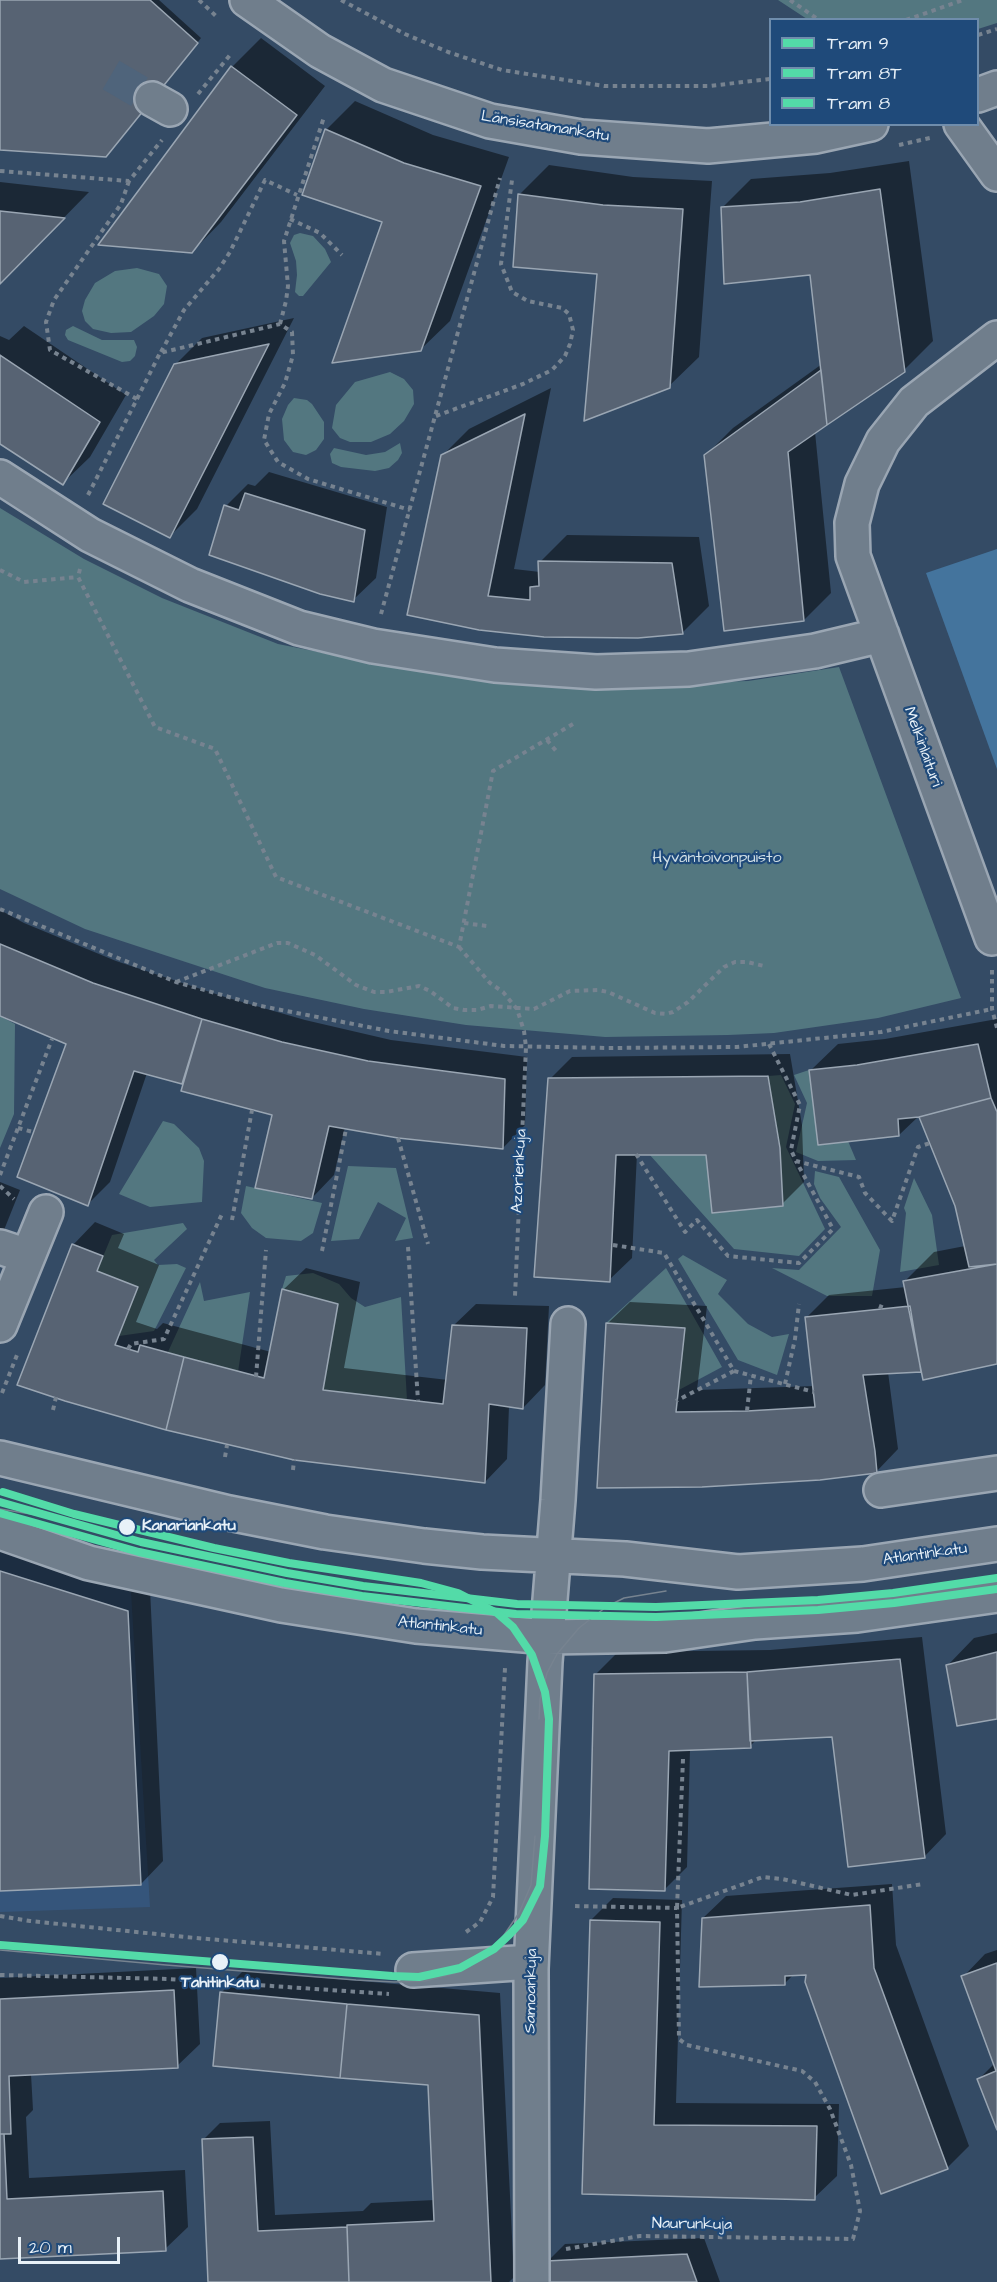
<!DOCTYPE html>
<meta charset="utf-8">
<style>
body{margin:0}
#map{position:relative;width:997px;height:2282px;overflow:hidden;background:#344b65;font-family:"Architects Daughter",sans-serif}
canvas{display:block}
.legend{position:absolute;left:769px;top:18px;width:210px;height:108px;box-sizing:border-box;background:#1f4a7a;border:2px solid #6f8dac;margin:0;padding:8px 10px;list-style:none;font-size:18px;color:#e8f1f8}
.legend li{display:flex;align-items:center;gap:12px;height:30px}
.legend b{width:30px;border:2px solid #6f8dac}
.scale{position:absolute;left:18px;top:2237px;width:102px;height:27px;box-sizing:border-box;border:3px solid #e8f1f8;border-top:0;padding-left:8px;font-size:18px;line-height:21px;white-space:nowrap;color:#e8f1f8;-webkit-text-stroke:4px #1f4a7a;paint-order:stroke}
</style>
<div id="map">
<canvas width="997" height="2282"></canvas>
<ul class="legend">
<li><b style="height:8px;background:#53dba8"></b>Tram 9</li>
<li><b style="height:8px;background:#53dba8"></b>Tram 8T</li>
<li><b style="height:8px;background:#53dba8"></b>Tram 8</li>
</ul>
<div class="scale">20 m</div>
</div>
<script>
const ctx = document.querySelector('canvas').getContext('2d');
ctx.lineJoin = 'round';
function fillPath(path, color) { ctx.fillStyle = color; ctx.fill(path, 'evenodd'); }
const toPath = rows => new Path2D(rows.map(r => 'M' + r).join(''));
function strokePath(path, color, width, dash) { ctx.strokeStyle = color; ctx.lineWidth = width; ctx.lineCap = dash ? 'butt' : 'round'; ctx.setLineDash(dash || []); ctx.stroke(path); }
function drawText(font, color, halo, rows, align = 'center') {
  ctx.font = font + ' "Architects Daughter",sans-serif'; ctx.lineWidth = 4.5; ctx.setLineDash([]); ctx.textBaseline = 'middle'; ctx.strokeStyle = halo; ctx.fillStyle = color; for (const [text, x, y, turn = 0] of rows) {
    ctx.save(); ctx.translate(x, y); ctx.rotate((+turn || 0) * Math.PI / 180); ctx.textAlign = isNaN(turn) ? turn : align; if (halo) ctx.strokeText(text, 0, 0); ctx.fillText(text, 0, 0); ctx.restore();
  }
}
const built = toPath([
 [0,1552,131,1592,150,1907,0,1912]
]);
const green = toPath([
 [778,0,997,0,997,23,978,29,978,20,807,19],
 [300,233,313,236,325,249,331,262,303,296,299,296,295,292,297,275,296,261,290,243,294,235],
 [137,268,159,274,167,286,164,304,154,316,131,332,111,333,93,329,85,321,82,311,85,300,95,283,115,271],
 [73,326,102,340,134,340,137,347,135,356,130,361,122,362,68,340,65,335,66,330],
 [390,372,404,379,413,390,414,404,404,421,390,434,371,442,350,442,340,438,332,428,336,405,355,382],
 [294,398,307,400,312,404,324,422,324,439,316,450,306,455,293,452,284,440,282,419,288,405],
 [400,443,402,453,398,460,389,468,375,471,341,467,332,463,330,454,334,448,366,455,385,452],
 [0,508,84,559,162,598,278,644,405,669,569,687,748,681,839,667,961,998,878,1018,774,1033,728,1035,605,1037,466,1025,364,1009,265,988,85,929,0,889],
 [0,1016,15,1024,14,1114,0,1148],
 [809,1070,818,1145,848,1141,856,1160,818,1161,796,1152,807,1103,794,1075],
 [781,1075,795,1104,786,1147,825,1229,799,1256,734,1249,649,1154,706,1155,713,1213,782,1206,780,1148,768,1076],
 [163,1121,174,1124,199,1148,204,1161,202,1202,150,1207,119,1194],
 [348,1166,396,1168,413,1238,395,1241,406,1218,378,1202,359,1239,331,1241],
 [815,1171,839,1177,880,1250,872,1296,827,1296,772,1268,799,1270,841,1227,820,1198,814,1184],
 [914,1178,932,1215,939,1265,900,1272,906,1213,904,1208],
 [246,1186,322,1203,313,1233,301,1241,266,1238,252,1228,241,1213],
 [183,1223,187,1229,154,1260,158,1265,177,1264,186,1268,154,1331,119,1336,137,1288,97,1271,112,1235],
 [683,1255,727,1280,718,1294,748,1324,772,1337,789,1334,777,1375,738,1360,678,1259],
 [666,1268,722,1367,677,1391,685,1328,606,1323],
 [313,1273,339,1284,351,1298,365,1307,401,1297,407,1400,323,1390,338,1304,282,1289,286,1276],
 [200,1282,204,1301,250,1292,238,1372,167,1354]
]);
const water = toPath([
 [997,549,997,769,926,573]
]);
const shadow = toPath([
 [0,0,159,0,201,38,110,151,0,148],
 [261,38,325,86,221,222,192,252,232,67],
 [355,101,433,135,509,157,450,321,420,350,384,222,326,130],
 [909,161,933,341,904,370,815,432,831,593,804,620,706,455,733,428,822,364,811,273,722,208,751,179,830,173],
 [549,165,633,177,712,181,699,357,669,386,598,273,520,194],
 [0,182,89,192,0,283],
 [294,318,197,509,170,536,175,365,202,338],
 [24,326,126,395,90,457,63,483,0,442,0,336,9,340],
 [551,388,514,569,540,572,540,562,567,535,699,537,709,606,682,633,480,629,442,456,469,429],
 [269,472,387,507,376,578,353,600,226,506,248,484,255,486],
 [0,910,24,923,116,961,225,997,305,1020,391,1040,527,1057,525,1125,503,1148,345,1127,334,1175,312,1198,273,1114,184,1083,147,1073,110,1182,88,1204,68,1043,0,1015],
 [997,1019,997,1362,888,1372,898,1449,876,1472,702,1486,607,1324,630,1302,707,1306,697,1390,815,1386,807,1317,829,1295,906,1287,905,1281,934,1252,965,1246,956,1205,920,1115,899,1135,811,1070,838,1044,885,1039],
 [790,1054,802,1125,804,1182,782,1204,707,1153,637,1153,632,1258,609,1280,550,1079,572,1057],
 [0,1182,20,1190,0,1240],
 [95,1222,124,1234,118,1248,159,1265,136,1322,157,1329,163,1323,271,1352,283,1290,306,1268,360,1282,344,1368,448,1380,453,1326,476,1304,549,1306,545,1385,523,1408,509,1406,507,1459,485,1482,65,1400,73,1245],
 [0,1542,150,1589,163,1861,141,1884,0,1890],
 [997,1633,997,1718,948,1665,974,1638],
 [922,1637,946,1834,924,1857,834,1735,757,1739,750,1746,690,1749,687,1867,665,1889,596,1674,618,1652,770,1650],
 [892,1884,896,1945,969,2146,947,2168,808,1973,794,1974,785,1983,703,1918,726,1896],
 [613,1898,682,1900,676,2103,839,2104,837,2176,814,2198,584,2193,591,1920],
 [997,1950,997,2126,979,2079,995,2063,963,1977,985,1954],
 [196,1968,200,2044,177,2066,31,2074,33,2110,26,2117,29,2178,185,2170,188,2227,165,2249,0,2257,0,1978],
 [243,1971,500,1993,514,2277,509,2282,210,2282,203,2140,220,2123,270,2121,275,2215,363,2211,371,2203,435,2200,429,2084,221,1993],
 [704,2238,720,2282,549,2282,548,2261,565,2244]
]);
const building = toPath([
 [0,0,150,0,198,43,106,157,0,150,0,0],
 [231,66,297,115,192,253,98,245,231,66],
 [325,129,404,163,481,186,421,351,332,363,382,222,302,195,325,129],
 [880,189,905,372,827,425,810,275,724,284,721,207,800,202,880,189],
 [518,194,603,205,683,209,670,388,584,421,597,274,513,267,518,194],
 [0,211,65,218,0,284,0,211],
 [269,344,170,538,103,504,174,364,269,344],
 [0,355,100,422,63,485,0,444,0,355],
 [821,370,827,425,788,452,804,621,724,631,704,455,821,370],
 [525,414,488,596,530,600,530,587,539,586,538,561,672,563,683,634,638,638,544,637,479,630,407,615,441,455,525,414],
 [245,493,365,530,354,602,320,594,209,555,224,505,239,510,245,493],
 [0,944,93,983,202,1019,182,1084,134,1071,88,1206,17,1177,66,1044,0,1016,0,944],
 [202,1019,282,1042,368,1061,505,1079,503,1149,398,1138,329,1126,312,1199,255,1188,272,1115,181,1091,202,1019],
 [978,1044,991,1098,919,1117,898,1119,899,1136,818,1145,809,1070,857,1065,978,1044],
 [768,1076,780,1148,783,1206,712,1213,706,1155,616,1155,610,1282,534,1277,548,1078,768,1076],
 [991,1098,997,1112,997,1264,969,1267,955,1206,919,1117,991,1098],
 [72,1244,103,1256,97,1271,138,1287,115,1345,138,1352,140,1345,184,1357,166,1430,65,1401,17,1385,72,1244],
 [997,1264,997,1364,923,1380,903,1281,997,1264],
 [282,1289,338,1304,323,1390,443,1404,452,1325,527,1328,523,1409,489,1404,485,1483,294,1460,166,1430,184,1357,264,1378,282,1289],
 [910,1306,921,1372,863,1375,875,1451,877,1473,820,1480,702,1487,597,1488,606,1323,685,1328,676,1412,747,1411,815,1407,805,1317,910,1306],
 [0,1571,128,1611,141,1885,0,1891,0,1571],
 [997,1652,997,1719,957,1726,946,1665,997,1652],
 [900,1659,925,1858,848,1867,832,1737,750,1741,747,1672,900,1659],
 [747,1672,751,1748,669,1751,665,1891,589,1889,594,1674,747,1672],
 [870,1905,874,1968,948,2169,881,2194,805,1982,806,1975,785,1976,785,1985,699,1987,702,1918,870,1905],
 [590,1920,660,1922,654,2125,817,2126,815,2200,582,2194,590,1920],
 [997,1963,997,2130,977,2079,996,2071,961,1976,997,1963],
 [174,1990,178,2068,9,2076,11,2134,0,2134,0,1999,174,1990],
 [220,1992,347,2004,340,2078,213,2066,220,1992],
 [347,2004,479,2015,491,2282,349,2282,347,2225,434,2221,428,2085,340,2078,347,2004],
 [0,2134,4,2134,7,2199,163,2191,166,2251,0,2259,0,2134],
 [253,2137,258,2231,347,2227,349,2282,208,2282,202,2139,253,2137],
 [687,2254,697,2282,547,2282,546,2261,687,2254]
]);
const minorTunnel = toPath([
 [111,75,152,99]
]);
const path = toPath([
 [199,0,216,16],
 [341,0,405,34,448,52,502,70,604,86,709,86,770,79],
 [790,0,819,20],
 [906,20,963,0],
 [978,35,997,29],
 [198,94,230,55],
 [899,145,930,138],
 [0,171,129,181,162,140],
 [290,219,320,233,342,255],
 [280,324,286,301,288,286,284,241,324,117],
 [161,352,184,310,219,269,230,252,265,180,297,195],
 [137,399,160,353,280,324,292,332,293,355,285,383,269,414,264,440,278,462,308,479,410,510],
 [436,416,523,384,552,370,565,356,570,344,573,330,569,314,562,308,528,301,512,292,501,264,512,180],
 [88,495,137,399,50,350,46,322,54,300,121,204,129,181],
 [80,569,78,577,155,727,215,749,276,877,459,947,493,771,573,724],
 [0,570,24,582,78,577],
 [381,614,500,178],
 [547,740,557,752],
 [0,909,176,982,261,1006,389,1031,504,1046,607,1048,737,1047,881,1032,992,1009],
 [464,923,487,926],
 [459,947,490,983,503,992,517,1009,524,1031,526,1047,515,1296],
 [992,970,992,1009,997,1028],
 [176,982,277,943,288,943,315,955,356,985,374,992,386,992,419,986,430,991,453,1008,464,1010,477,1010,491,1006,534,1009,570,991,598,990,608,992,655,1013,666,1014,673,1012,688,1002,724,967,735,962,747,962,764,966],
 [769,1044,800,1105,791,1150,796,1161,859,1177,865,1193,892,1221,918,1147,930,1143],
 [18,1128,33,1132],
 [398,1138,428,1244],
 [636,1154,685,1232,697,1220,728,1256,799,1263,833,1229,796,1161],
 [0,1175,52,1039],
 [0,1186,14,1199],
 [232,1220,252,1110],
 [613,1245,664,1253,734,1371,676,1401],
 [408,1247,418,1401],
 [322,1251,346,1129],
 [880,1309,883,1301],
 [128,1349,131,1344,164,1339,222,1214],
 [734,1371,814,1392],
 [256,1377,266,1250],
 [785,1384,795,1339,799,1304],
 [2,1393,17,1355],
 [53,1410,56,1397],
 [747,1411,751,1375],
 [225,1457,227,1445],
 [293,1470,294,1460],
 [683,1759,677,1908,763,1877,782,1879,852,1895,923,1884],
 [0,1916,30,1921,185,1937,384,1954],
 [466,1932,480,1922,493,1897,505,1668],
 [0,1975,169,1979,389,1994],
 [566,2249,640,2236,853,2239,860,2211,851,2165,830,2109,815,2082,802,2071,687,2045,679,2039,677,1908,573,1906]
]);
const minor = toPath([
 [247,0,320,51,383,85,490,121,581,137,708,146,816,136,871,124],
 [978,95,997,88],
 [152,99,170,109],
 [961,124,997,174],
 [0,477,90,535,190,585,299,628,373,646,495,665,596,672,689,669,815,651,882,635],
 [992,938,853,556,852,523,862,484,883,441,914,402,997,338],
 [0,1247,27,1256],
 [0,1325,46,1212],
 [0,1458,229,1513,325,1532,424,1546,482,1552,625,1559,738,1572,863,1564,997,1544],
 [881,1490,997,1473],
 [0,1532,89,1563,281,1605,416,1626,548,1637,665,1635,755,1622,857,1615,997,1595],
 [413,1970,531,1962],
 [532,2282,531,1969,545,1662,558,1500,568,1324]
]);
const tram = toPath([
 [0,1509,49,1517],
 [539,1719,540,1699,547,1673,557,1654,579,1628,606,1607,624,1598,666,1591],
 [0,1950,166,1965,356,1980,394,1982,425,1981,456,1973,468,1967,491,1950,502,1938,519,1913,531,1885,535,1836]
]);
const tram1 = toPath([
 [0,1502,141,1542,287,1573,363,1586,517,1604,656,1607,818,1600,893,1593,997,1578]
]);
const tram2 = toPath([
 [0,1513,139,1552,285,1583,362,1596,516,1614,656,1617,818,1610,894,1603,997,1589]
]);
const tram3 = toPath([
 [0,1945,392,1976,419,1977,460,1968,494,1949,509,1935,523,1920,540,1886,545,1836,549,1719,545,1692,532,1655,513,1627,497,1613,458,1593,421,1583,289,1563,214,1548,74,1514,3,1492]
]);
const markers = [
 [127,1527,9,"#e8f1f8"],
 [220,1962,9,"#e8f1f8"]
];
const streetNames = [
 ["Länsisatamankatu",545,127,9],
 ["Melkinlaituri",922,747,70],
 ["Azorienkuja",520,1171,-87],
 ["Atlantinkatu",925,1555,-8],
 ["Atlantinkatu",440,1627,6],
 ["Samoankuja",532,1991,-89],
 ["Naurunkuja",692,2225,1]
];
const parkNames = [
 ["Hyväntoivonpuisto",717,859]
];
const stopNames = [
 ["Kanariankatu",142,1527],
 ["Tahitinkatu",220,1984,"center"]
];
fillPath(built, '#35557b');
fillPath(green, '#537780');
fillPath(water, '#44749d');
fillPath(shadow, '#0007');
fillPath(building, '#576373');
strokePath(building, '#9aa6b3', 1.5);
strokePath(minorTunnel, '#4f647b', 33, [33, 16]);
strokePath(minor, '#9aa6b3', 38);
strokePath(path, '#778390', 4, [4.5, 4.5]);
strokePath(minor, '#707e8c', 33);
strokePath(tram, '#778390', 1.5);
strokePath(tram1, '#53dba8', 8);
strokePath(tram2, '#53dba8', 8);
strokePath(tram3, '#53dba8', 8);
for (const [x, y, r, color] of markers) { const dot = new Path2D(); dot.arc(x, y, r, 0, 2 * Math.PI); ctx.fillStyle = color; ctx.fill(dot); strokePath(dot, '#1f4a7a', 2); }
drawText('16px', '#e8f1f8', '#1f4a7a', streetNames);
drawText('16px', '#d2e0e7', '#1f4a7a', parkNames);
drawText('bold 16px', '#e8f1f8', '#1f4a7a', stopNames, 'left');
</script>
